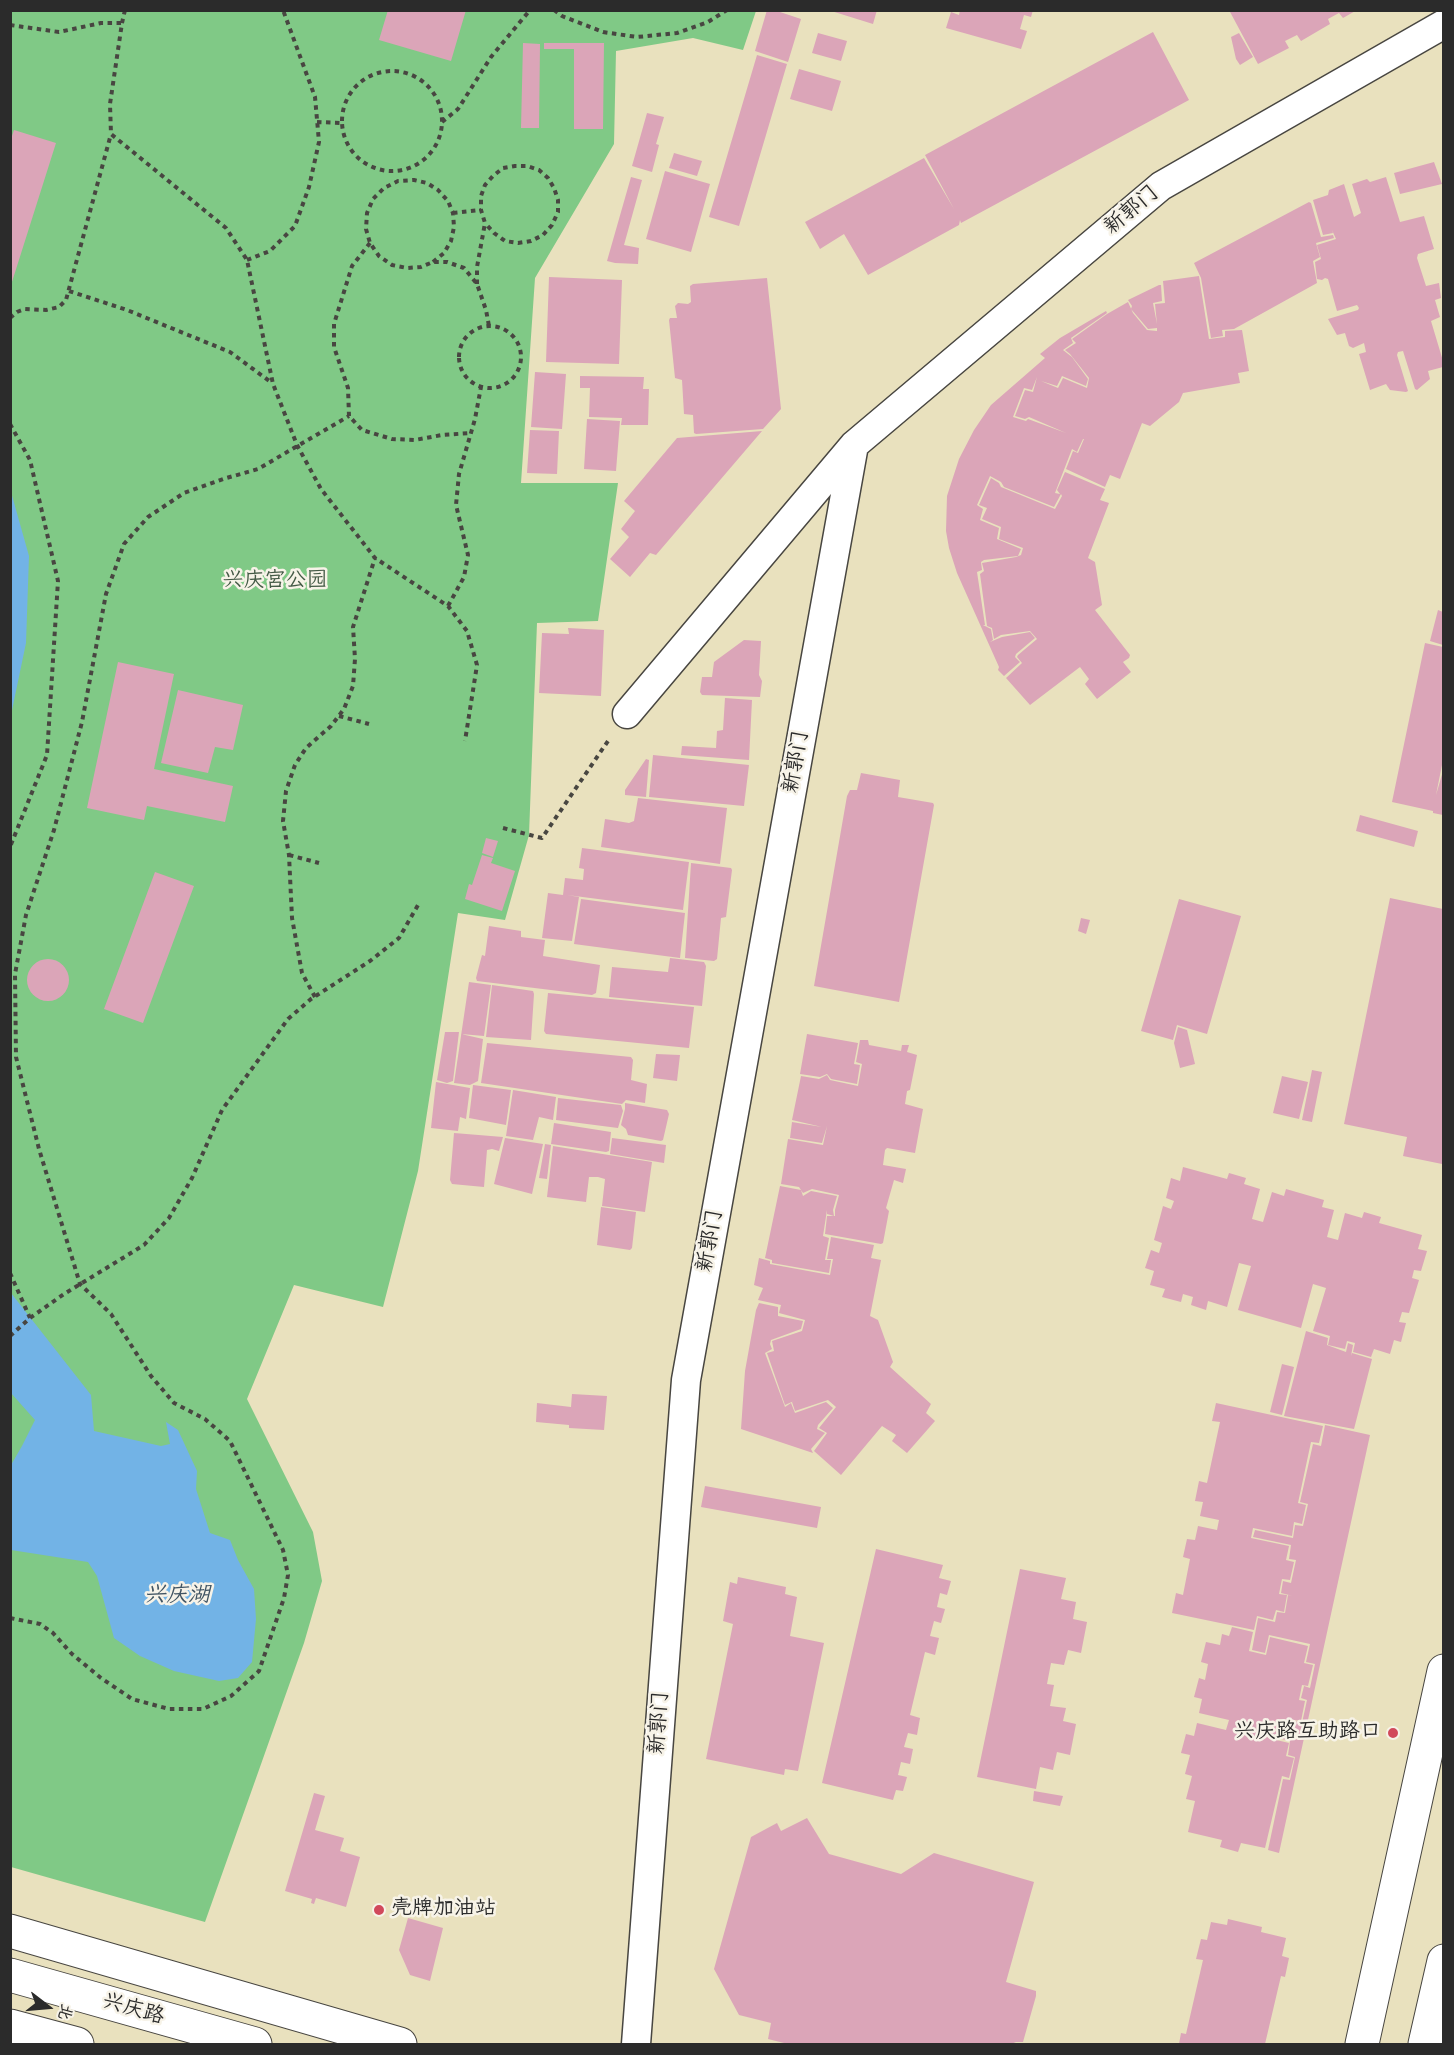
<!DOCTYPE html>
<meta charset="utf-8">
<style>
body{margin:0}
#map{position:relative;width:1454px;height:2055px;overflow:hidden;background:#e9e1be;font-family:"Architects Daughter","LXGW WenKai TC",sans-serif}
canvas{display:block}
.frame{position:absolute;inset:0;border:12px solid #2b2b2b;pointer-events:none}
.north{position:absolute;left:18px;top:1977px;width:60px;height:60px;-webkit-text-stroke:4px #f7f3e8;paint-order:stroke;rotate:106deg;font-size:16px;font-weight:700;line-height:24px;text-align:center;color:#2b2b2b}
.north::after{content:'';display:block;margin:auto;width:21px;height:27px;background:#2b2b2b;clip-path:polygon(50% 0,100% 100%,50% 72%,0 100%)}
</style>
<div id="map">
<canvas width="1454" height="2055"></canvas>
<div class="frame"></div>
<div class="north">北</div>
</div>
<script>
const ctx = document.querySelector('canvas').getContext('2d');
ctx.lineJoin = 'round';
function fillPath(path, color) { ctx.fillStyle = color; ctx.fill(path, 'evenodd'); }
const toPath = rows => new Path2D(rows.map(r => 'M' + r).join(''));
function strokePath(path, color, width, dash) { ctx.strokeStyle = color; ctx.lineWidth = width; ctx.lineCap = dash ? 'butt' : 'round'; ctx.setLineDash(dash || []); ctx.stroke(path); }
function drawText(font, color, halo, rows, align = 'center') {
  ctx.font = font + ' "Architects Daughter","LXGW WenKai TC",sans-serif'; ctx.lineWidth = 5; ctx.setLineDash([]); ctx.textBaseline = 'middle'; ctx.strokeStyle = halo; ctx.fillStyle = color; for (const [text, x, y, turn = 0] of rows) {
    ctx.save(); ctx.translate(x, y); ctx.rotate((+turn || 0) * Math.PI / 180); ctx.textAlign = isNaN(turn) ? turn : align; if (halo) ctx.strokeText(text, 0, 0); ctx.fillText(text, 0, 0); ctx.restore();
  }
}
const green = toPath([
 [10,11,756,11,743,50,693,38,616,51,614,144,535,278,521,483,618,483,598,621,537,623,529,835,505,920,458,913,418,1171,383,1307,294,1285,247,1399,313,1532,322,1581,304,1643,205,1922,11,1867]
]);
const water = toPath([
 [11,492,29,556,26,643,11,715],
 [11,1293,91,1395,94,1431,161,1446,170,1444,166,1422,178,1430,197,1471,196,1489,210,1533,230,1540,238,1560,254,1589,256,1619,252,1662,238,1678,219,1681,174,1671,140,1656,114,1638,97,1576,88,1562,11,1550,11,1465,22,1446,35,1420,11,1393]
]);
const building = toPath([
 [388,10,466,10,451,61,379,40],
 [767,10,774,10,801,19,788,62,755,51],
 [828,10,877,10,873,24],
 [960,10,1033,10,1031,17,1024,15,1020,29,1027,31,1021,49,946,28,951,12,959,15],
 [1229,10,1357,10,1343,18,1339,13,1328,19,1330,24,1301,41,1297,35,1285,41,1289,48,1258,64],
 [1153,32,1189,100,961,223,960,220,959,225,868,275,844,234,820,249,805,222,924,158,954,209,925,155],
 [818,33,847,41,841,61,812,53],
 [1239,33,1253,57,1240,65,1236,59,1231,37],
 [523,43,540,44,539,128,521,128],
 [544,43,604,43,603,129,574,129,574,49,544,49],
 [757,55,787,64,739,226,709,217],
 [799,69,841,81,832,111,790,99],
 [647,113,664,117,656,144,659,145,652,172,632,166],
 [14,130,56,143,11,285,10,142],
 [674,153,702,161,697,176,669,168],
 [1434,162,1442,184,1400,194,1394,173],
 [665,171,710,184,691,252,646,239],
 [631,177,642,180,624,245,639,248,638,264,615,263,607,261],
 [1386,177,1400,222,1424,216,1434,249,1418,254,1417,258,1426,286,1439,283,1441,298,1435,300,1440,317,1431,321,1443,361,1443,367,1428,371,1430,379,1417,390,1415,389,1403,351,1398,352,1397,355,1408,391,1406,392,1390,390,1386,384,1370,390,1359,354,1366,352,1364,343,1353,348,1349,346,1345,333,1337,335,1328,319,1358,310,1359,308,1357,305,1337,311,1328,279,1325,278,1322,280,1317,279,1315,262,1321,259,1317,245,1336,239,1332,230,1333,233,1323,235,1313,200,1328,195,1329,190,1344,184,1354,217,1361,213,1352,184,1367,179,1370,182],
 [1309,202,1311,203,1321,237,1333,235,1334,238,1316,243,1320,257,1313,261,1317,283,1234,329,1222,330,1223,336,1211,338,1201,278,1194,263],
 [1199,276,1209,339,1225,337,1225,331,1242,330,1249,371,1238,373,1240,383,1183,393,1179,402,1150,426,1142,423,1120,479,1110,475,1105,487,1066,469,1073,451,1078,453,1084,439,1083,439,1077,452,1072,449,1055,493,1060,494,1057,490,1065,472,1105,489,1100,500,1109,503,1088,558,1095,562,1102,605,1095,610,1130,655,1129,658,1123,662,1131,672,1097,699,1085,684,1089,679,1080,667,1030,705,1006,678,1022,663,1017,657,1018,655,1037,639,1030,631,1001,635,994,639,992,628,987,626,980,574,984,571,982,563,1016,557,1021,555,1023,548,999,539,1001,527,982,519,987,508,979,505,991,478,999,483,1001,487,1055,509,1062,496,1061,494,1054,507,1004,487,1001,482,990,476,977,505,983,509,980,520,999,528,997,539,1021,549,1018,556,984,560,981,562,982,570,977,572,985,625,983,625,991,629,993,640,990,642,1002,637,1030,632,1035,638,1016,654,1015,657,1020,662,1004,676,998,670,999,667,957,573,949,548,946,531,947,496,959,459,974,430,991,405,1045,358,1040,354,1060,338,1106,311,1107,313,1071,338,1073,343,1063,350,1072,357,1088,379,1086,386,1062,376,1057,386,1041,381,1058,388,1063,378,1087,388,1089,378,1070,354,1065,350,1076,343,1072,339,1107,314,1128,302,1133,313,1147,330,1157,331,1157,328,1148,329,1131,309,1132,306,1128,300,1159,285,1161,285,1162,301,1153,303,1157,324,1155,304,1165,303,1163,281],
 [1037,377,1033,392,1025,390,1015,416,1025,419,1029,417,1066,433,1028,419,1026,421,1013,417,1024,388,1032,390],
 [549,277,622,280,619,364,546,362],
 [767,278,781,409,763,429,696,434,694,433,693,415,684,414,682,380,675,378,669,320,670,318,677,318,675,306,678,303,688,304,691,302,690,286,693,284],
 [535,372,566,374,562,429,531,427],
 [580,376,644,377,643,389,649,389,648,425,621,425,622,418,589,417,590,388,580,388],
 [587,419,620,421,616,471,584,469],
 [530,430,559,431,557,474,527,473],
 [762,431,656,555,650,553,630,577,610,559,629,537,621,529,635,511,624,501,677,438],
 [1438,610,1443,612,1443,645,1430,641],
 [568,628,604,630,601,696,539,693,542,633,569,634],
 [744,640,761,641,759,675,762,681,760,697,702,695,700,692,702,677,712,677,714,662],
 [1425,643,1443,647,1443,760,1436,795,1443,771,1443,815,1433,813,1433,811,1392,802],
 [118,662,174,674,154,769,233,786,225,822,147,806,144,820,87,808],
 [178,690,243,705,233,750,215,747,208,773,161,763],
 [725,698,752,700,749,760,681,755,682,746,716,748,717,731,723,730],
 [653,755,749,765,744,806,649,797],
 [646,759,649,760,646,797,625,795,625,790],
 [861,773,900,780,898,797,933,803,934,805,899,1002,814,986,847,796,850,790,857,790],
 [638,798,727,808,720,864,601,847,605,819,629,823,634,821],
 [1360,815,1418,831,1414,847,1356,831],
 [486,838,498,841,493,857,482,853],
 [582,848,689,862,683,910,567,895,579,897,572,941,542,938,548,893,563,895,565,878,583,880,584,869,579,868],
 [482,855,493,858,491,863,515,871,502,911,465,899,469,884,472,885],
 [691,863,731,868,732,870,726,917,721,918,717,959,714,961,685,958],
 [155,872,194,886,143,1023,104,1009],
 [1390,898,1443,909,1442,1164,1403,1156,1407,1137,1344,1124],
 [581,899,685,913,680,958,574,944],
 [1179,899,1241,916,1207,1034,1177,1025,1173,1040,1141,1031],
 [1081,918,1090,920,1086,934,1078,931],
 [489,926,521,931,521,937,545,940,543,956,600,965,596,993,592,995,477,981,476,978,482,955,485,956],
 [670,958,704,962,706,966,702,1006,609,997,612,967,668,972],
 '27 980a21 21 0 1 1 42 0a21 21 0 1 1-42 0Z',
 [469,982,491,985,484,1036,461,1034,483,1039,478,1081,470,1085,454,1083],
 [492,985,533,991,534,994,531,1040,486,1037],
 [548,993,694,1007,689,1048,546,1034,544,1031],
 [1178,1027,1187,1030,1195,1064,1180,1068,1174,1043],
 [445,1032,459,1032,453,1081,447,1083,437,1080],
 [807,1034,858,1043,854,1064,860,1065,857,1084,831,1079,827,1074,820,1077,800,1074],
 [860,1040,868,1040,869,1045,901,1051,902,1045,909,1045,907,1052,917,1055,910,1090,907,1091,905,1104,923,1109,915,1153,887,1148,885,1150,883,1165,906,1169,903,1183,894,1180,886,1208,889,1211,883,1243,881,1244,825,1234,827,1216,835,1216,835,1210,839,1195,812,1189,803,1193,799,1187,781,1184,788,1139,823,1145,827,1126,822,1143,790,1138,792,1122,822,1127,792,1120,801,1076,819,1079,827,1075,830,1080,858,1086,862,1064,856,1062],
 [487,1043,631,1057,633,1060,631,1080,647,1084,645,1103,626,1100,622,1104,481,1083],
 [656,1054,680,1055,677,1081,653,1078],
 [1312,1070,1322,1072,1312,1122,1302,1120],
 [1282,1076,1308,1082,1299,1119,1273,1113],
 [436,1082,470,1088,466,1119,460,1117,458,1131,431,1128],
 [473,1085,511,1090,506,1125,469,1118],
 [513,1090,556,1097,553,1120,539,1117,533,1140,506,1136],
 [558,1098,621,1105,623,1111,618,1128,556,1120],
 [625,1103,667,1110,669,1114,663,1140,661,1141,628,1135,626,1129,621,1125,625,1109],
 [554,1123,611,1132,609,1151,606,1152,551,1144],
 [454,1133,503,1137,499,1151,492,1149,487,1150,484,1187,452,1184,450,1180],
 [505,1138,543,1144,532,1194,494,1184],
 [612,1138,666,1145,664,1163,610,1154],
 [545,1144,551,1145,547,1179,539,1178],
 [553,1146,652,1162,645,1212,602,1206,605,1179,598,1177,589,1177,586,1202,547,1197],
 [1183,1167,1227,1179,1229,1173,1246,1178,1244,1184,1260,1189,1252,1219,1263,1222,1272,1192,1284,1196,1286,1189,1324,1200,1322,1207,1334,1210,1327,1237,1338,1240,1345,1213,1362,1218,1364,1212,1381,1217,1379,1223,1422,1235,1418,1249,1427,1251,1421,1271,1414,1270,1412,1278,1419,1280,1409,1313,1402,1312,1399,1322,1406,1323,1401,1342,1394,1340,1390,1354,1374,1349,1371,1357,1353,1352,1355,1343,1347,1341,1345,1349,1328,1345,1330,1336,1313,1331,1326,1288,1313,1284,1301,1328,1238,1310,1251,1266,1239,1263,1227,1307,1208,1301,1206,1310,1191,1305,1193,1297,1183,1294,1181,1302,1162,1297,1165,1289,1150,1285,1154,1271,1145,1268,1151,1250,1159,1253,1162,1243,1154,1240,1163,1206,1171,1209,1174,1201,1166,1198,1171,1178,1180,1181],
 [780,1186,801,1190,803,1196,811,1191,837,1196,833,1210,834,1216,827,1214,827,1210,823,1236,829,1238,825,1260,831,1260,829,1273,772,1263,772,1260,765,1258],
 [601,1207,636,1212,632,1248,630,1250,597,1245],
 [831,1237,874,1245,871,1258,881,1260,870,1316,878,1320,893,1362,890,1367,931,1404,926,1413,935,1421,907,1453,892,1441,896,1435,882,1426,841,1475,814,1451,827,1433,819,1428,836,1407,828,1400,795,1411,792,1402,794,1401,785,1405,767,1353,774,1351,772,1341,802,1331,805,1320,779,1313,781,1305,758,1300,763,1288,754,1285,759,1258,770,1261,770,1264,830,1275,833,1259,827,1259],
 [759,1303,778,1307,778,1316,803,1321,801,1329,771,1340,770,1344,772,1349,765,1353,785,1407,791,1403,795,1413,826,1402,833,1408,818,1425,817,1429,825,1433,811,1449,813,1453,741,1429,745,1371,756,1310],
 [1306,1331,1328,1338,1327,1345,1346,1352,1348,1343,1353,1345,1351,1356,1352,1353,1372,1359,1354,1429,1284,1416],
 [1282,1364,1294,1367,1282,1415,1270,1412],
 [572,1394,607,1396,604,1430,569,1428,569,1425,536,1422,537,1403,571,1407],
 [1216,1403,1323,1426,1319,1443,1311,1442,1298,1503,1306,1505,1302,1524,1294,1522,1292,1536,1253,1528,1251,1538,1289,1546,1286,1560,1294,1562,1290,1580,1282,1579,1279,1594,1287,1595,1284,1612,1276,1610,1273,1620,1257,1616,1254,1630,1172,1613,1176,1593,1183,1595,1190,1559,1183,1557,1187,1539,1195,1540,1198,1526,1217,1530,1219,1520,1200,1516,1203,1502,1195,1501,1199,1481,1207,1483,1220,1422,1212,1421],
 [1325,1425,1370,1435,1279,1853,1268,1850,1283,1779,1290,1780,1295,1757,1288,1755,1290,1741,1270,1736,1271,1730,1292,1735,1295,1721,1302,1723,1307,1700,1301,1698,1304,1686,1310,1688,1315,1664,1306,1662,1310,1644,1269,1635,1265,1653,1252,1650,1258,1618,1275,1622,1277,1612,1285,1613,1288,1595,1293,1596,1281,1593,1283,1581,1291,1583,1296,1560,1289,1559,1291,1545,1253,1537,1255,1530,1293,1538,1295,1525,1303,1526,1308,1504,1300,1502,1313,1444,1321,1446],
 [705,1486,821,1507,817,1528,701,1507],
 [876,1549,943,1565,939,1578,951,1581,947,1595,940,1593,937,1607,945,1609,941,1623,934,1621,930,1636,939,1638,935,1655,925,1652,910,1715,920,1718,917,1735,908,1733,904,1747,913,1749,910,1764,901,1762,898,1775,907,1777,903,1791,896,1790,893,1800,822,1783],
 [1020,1569,1066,1578,1061,1599,1076,1602,1073,1619,1087,1622,1081,1653,1068,1650,1064,1665,1051,1663,1047,1684,1054,1685,1050,1706,1066,1708,1063,1721,1076,1724,1070,1755,1057,1752,1053,1770,1040,1767,1036,1789,977,1777],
 [738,1577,786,1587,785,1594,797,1597,790,1636,824,1643,798,1771,785,1769,784,1775,706,1759,733,1624,723,1621,730,1582,737,1584],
 [1232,1627,1253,1632,1249,1651,1266,1655,1270,1637,1308,1646,1304,1663,1313,1665,1308,1686,1302,1685,1299,1700,1305,1701,1301,1721,1294,1720,1291,1733,1270,1728,1268,1738,1289,1743,1286,1756,1294,1758,1289,1778,1282,1776,1265,1848,1241,1843,1238,1852,1220,1847,1222,1840,1188,1832,1195,1801,1186,1799,1192,1776,1185,1774,1190,1755,1181,1753,1186,1734,1194,1736,1197,1723,1226,1730,1229,1720,1199,1713,1202,1699,1194,1697,1199,1678,1205,1680,1208,1664,1201,1662,1206,1642,1220,1645,1222,1634,1229,1636],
 [1034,1791,1063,1796,1060,1806,1033,1801],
 [314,1793,325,1796,315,1830,344,1838,340,1851,360,1857,346,1907,316,1898,314,1904,311,1903,312,1899,285,1891],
 [807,1818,829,1854,901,1874,934,1853,1034,1882,1006,1982,1036,1991,1036,1996,1023,2042,1016,2042,1011,2044,788,2044,768,2039,771,2023,739,2015,714,1969,751,1837,777,1823,781,1831],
 [408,1918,443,1928,430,1981,410,1975,399,1950],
 [1228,1919,1262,1927,1261,1932,1286,1938,1282,1956,1289,1958,1285,1977,1281,1976,1265,2044,1179,2044,1181,2033,1186,2034,1203,1960,1196,1959,1201,1939,1207,1940,1211,1922,1227,1925]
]);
const path = toPath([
 [125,10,122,23,110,104,111,134,226,228,247,260,273,384,297,445,321,489,375,558,448,606,467,631,477,665,465,741],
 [554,10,562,16,603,32,637,37,677,33,708,22,727,10],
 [10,25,59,32,101,23,122,23],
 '342 121a50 50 0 1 1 100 0a50 50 0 1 1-100 0Z',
 [317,122,342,123],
 [442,122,458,109,491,57,530,10],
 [453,213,481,210],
 [370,243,352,266,334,324,334,347,348,388,349,416,362,430,392,439,415,440,442,435,471,433],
 [247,260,270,251,295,226,309,187,319,142,315,97,283,10],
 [433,262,444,253,451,241,454,227,453,213,448,201,438,190,427,183,414,180,398,181,384,188,373,199,367,213,366,229,370,243,379,256,392,265,407,268,421,267,433,262,447,262,464,268,477,284,486,310,489,326],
 [477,284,477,267,485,223,481,210,481,196,485,185,493,176,503,168,515,166,527,166,539,170,548,178,554,188,558,200,558,212,552,225,543,235,531,241,518,243,505,241,494,233,485,223],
 [69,291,127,310,230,352,272,383],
 [10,318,17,312,25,309,46,310,59,307,66,300,111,134],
 '459 357a31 31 0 1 1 62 0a31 31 0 1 1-62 0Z',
 [10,424,30,460,58,581,47,755,10,847],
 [448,606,464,577,468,555,456,505,459,474,475,419,481,387],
 [339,716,369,724],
 [503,828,542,838,610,738],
 [289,855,319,863],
 [315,997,302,973,292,918,289,855,283,821,286,791,295,765,306,748,331,726,344,709,353,686,355,659,353,627,375,558],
 [10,1273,30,1318],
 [10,1336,30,1318,64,1294,144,1245,169,1218,192,1178,222,1110,288,1019,311,999,370,961,399,938,418,905],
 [10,1618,40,1624,53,1633,72,1654,101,1678,132,1699,169,1709,203,1709,231,1696,259,1671,284,1598,288,1575,283,1550,230,1441,205,1419,174,1403,151,1376,111,1314,80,1284,39,1149,16,1057,15,974,26,915,54,830,82,722,106,594,124,544,148,517,184,493,223,479,258,469,349,416]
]);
const street = toPath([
 [627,714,854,445,1161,186,1444,24],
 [636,2044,686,1380,854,445]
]);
const secondary = toPath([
 [10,1931,400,2044],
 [10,1975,255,2044],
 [10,2026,77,2044],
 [1362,2044,1444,1671],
 [1425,2044,1444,1961]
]);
const markers = [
 [1393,1733,6,"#d1495b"],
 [379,1910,6,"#d1495b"]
];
const streetNames = [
 ["新郭门",1132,211,-40],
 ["新郭门",797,762,-80],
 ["新郭门",711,1241,-80],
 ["新郭门",660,1723,-86],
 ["兴庆路",133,2010,16]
];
const parkNames = [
 ["兴庆宫公园",275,582]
];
const poiNames = [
 ["兴庆路互助路口",1381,1733],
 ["壳牌加油站",391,1910,"left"]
];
const waterNames = [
 ["兴庆湖",177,1596]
];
fillPath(green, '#80c986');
fillPath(water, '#72b3e6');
fillPath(building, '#dba5b8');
strokePath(street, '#484641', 31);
strokePath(secondary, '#484641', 35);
strokePath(path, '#484641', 4, [4.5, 4.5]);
strokePath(street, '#fff', 28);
strokePath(secondary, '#fff', 33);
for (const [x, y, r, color] of markers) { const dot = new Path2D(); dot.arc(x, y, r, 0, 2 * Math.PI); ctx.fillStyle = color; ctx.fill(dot); strokePath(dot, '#f7f3e8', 2); }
drawText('21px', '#2b2b2b', '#f7f3e8', streetNames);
drawText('21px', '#445a46', '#f7f3e8', parkNames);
drawText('21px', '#2b2b2b', '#f7f3e8', poiNames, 'right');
drawText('italic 22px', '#405463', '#f7f3e8', waterNames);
</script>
